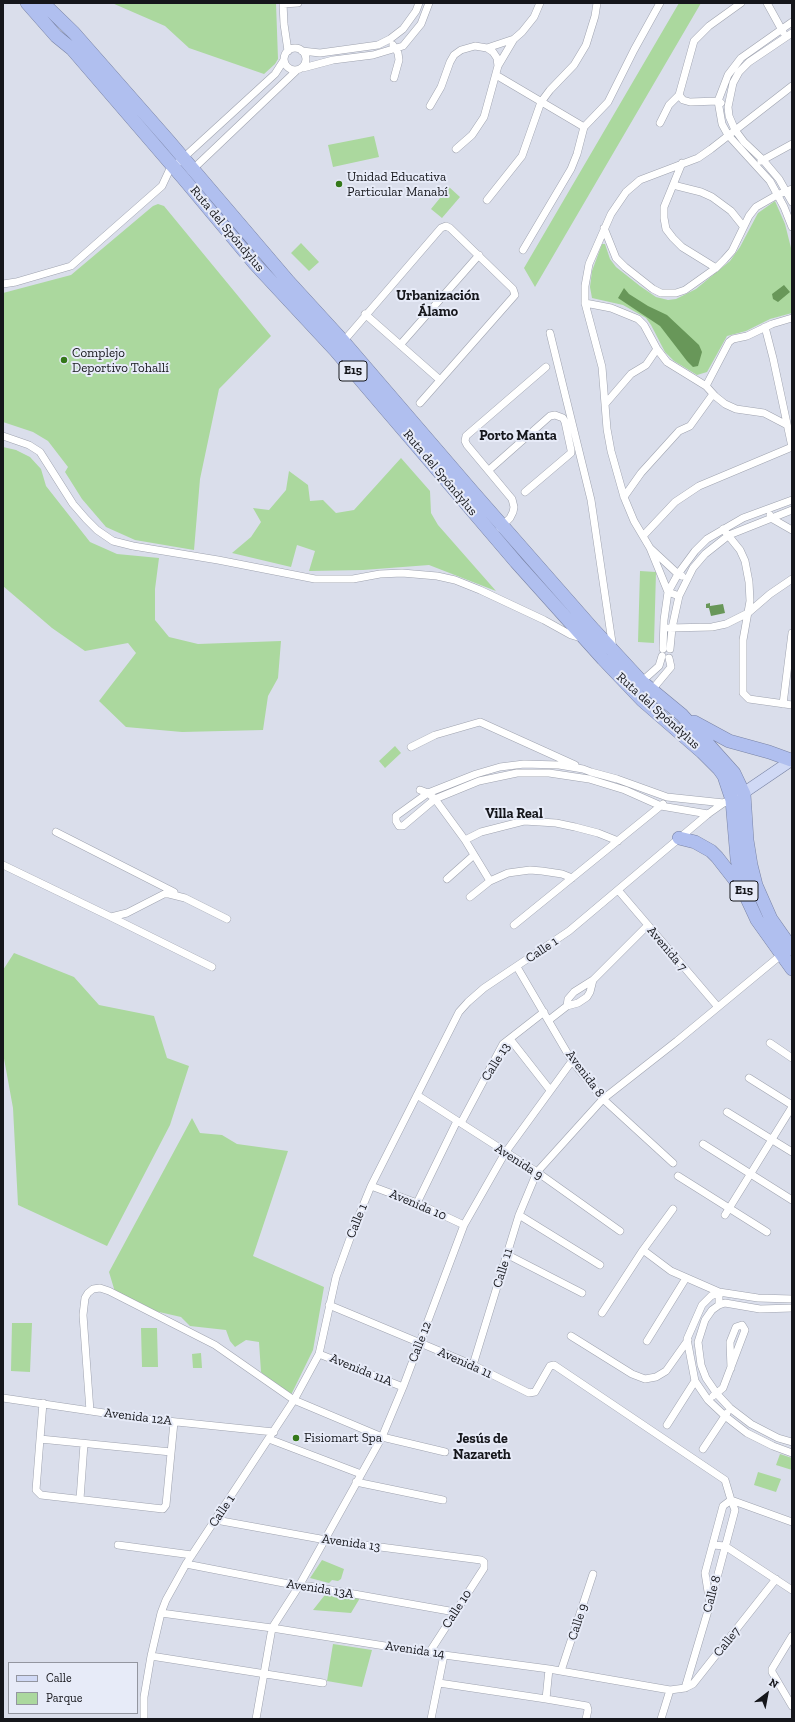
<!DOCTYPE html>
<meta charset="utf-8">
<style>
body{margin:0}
#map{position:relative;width:795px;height:1722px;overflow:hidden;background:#dadeeb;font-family:"Zilla Slab",serif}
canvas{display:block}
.frame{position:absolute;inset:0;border:4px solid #15161b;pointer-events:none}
.legend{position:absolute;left:8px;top:1662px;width:130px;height:52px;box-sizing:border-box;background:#e7ebf8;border:1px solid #9396a0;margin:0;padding:5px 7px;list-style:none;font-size:12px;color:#15161b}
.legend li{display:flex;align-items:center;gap:8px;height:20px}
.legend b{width:20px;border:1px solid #9396a0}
.north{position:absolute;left:747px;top:1674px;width:40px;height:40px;-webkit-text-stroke:3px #e7ebf8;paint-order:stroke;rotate:32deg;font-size:11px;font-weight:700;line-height:16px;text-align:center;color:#15161b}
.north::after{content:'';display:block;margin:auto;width:14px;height:18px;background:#15161b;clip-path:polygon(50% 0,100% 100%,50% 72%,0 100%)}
</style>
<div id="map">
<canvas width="795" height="1722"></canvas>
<div class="frame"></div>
<ul class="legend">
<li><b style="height:5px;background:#d0d9f5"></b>Calle</li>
<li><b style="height:11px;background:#abd89e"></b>Parque</li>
</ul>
<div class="north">N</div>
</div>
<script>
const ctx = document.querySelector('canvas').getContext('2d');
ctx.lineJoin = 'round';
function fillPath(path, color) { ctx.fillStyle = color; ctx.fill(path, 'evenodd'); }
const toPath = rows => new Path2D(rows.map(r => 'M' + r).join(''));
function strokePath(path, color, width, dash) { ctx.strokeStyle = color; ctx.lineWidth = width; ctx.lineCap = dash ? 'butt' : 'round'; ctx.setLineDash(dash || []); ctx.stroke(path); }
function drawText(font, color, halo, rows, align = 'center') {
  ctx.font = font + ' "Zilla Slab",serif'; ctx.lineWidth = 4; ctx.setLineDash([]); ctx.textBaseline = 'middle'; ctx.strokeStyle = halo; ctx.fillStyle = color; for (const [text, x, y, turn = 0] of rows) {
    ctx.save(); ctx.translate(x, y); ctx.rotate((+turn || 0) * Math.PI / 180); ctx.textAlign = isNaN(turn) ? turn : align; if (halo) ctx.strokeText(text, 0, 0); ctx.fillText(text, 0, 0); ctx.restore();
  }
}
const green = toPath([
 [112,3,276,3,278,59,275,64,264,74,189,48,165,26],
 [679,3,701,3,535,287,524,268],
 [374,136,379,157,333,167,328,145],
 [449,187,460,197,442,218,431,209],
 [775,201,785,224,792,252,792,313,770,319,746,331,727,336,707,372,697,375,674,361,665,352,651,325,646,318,623,305,592,298,590,287,592,271,602,244,605,244,610,259,616,267,640,286,656,297,668,300,676,299,696,289,730,261,740,247,758,213],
 [158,204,164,206,271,336,219,389,200,479,194,550,135,540,106,527,82,499,65,472,68,467,48,441,33,432,3,422,3,293,71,275,153,206],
 [301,243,319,262,309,271,291,253],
 [3,447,16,450,30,457,41,469,46,486,90,542,117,554,159,558,155,589,155,620,169,637,198,644,281,641,278,678,268,696,263,730,182,732,126,727,99,701,136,653,128,643,85,651,52,628,3,586],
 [401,458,430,491,431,513,438,525,496,591,429,565,363,570,309,571,315,551,297,545,291,567,232,553,251,537,261,522,253,508,269,510,286,490,289,471,308,485,310,501,323,500,336,513,354,510],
 [640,571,656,572,654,643,638,642],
 [395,746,401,753,385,768,379,761],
 [14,953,74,977,99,1005,154,1016,167,1058,189,1066,170,1125,107,1246,18,1205,13,1108,3,1053,3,970],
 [192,1118,200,1133,222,1135,237,1144,288,1151,253,1256,324,1287,313,1350,290,1397,261,1372,259,1342,246,1340,235,1347,230,1341,226,1330,190,1326,181,1317,146,1309,115,1292,109,1272],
 [12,1323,32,1323,30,1372,11,1371],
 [141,1328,157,1328,158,1367,142,1367],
 [201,1353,202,1368,193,1368,192,1354],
 [780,1454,792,1458,792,1470,776,1465],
 [758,1472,781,1479,776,1492,754,1485],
 [322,1560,344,1569,341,1579,338,1581,332,1580,329,1583,310,1578],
 [328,1591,360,1598,351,1613,313,1610],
 [333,1644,372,1650,362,1687,327,1681]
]);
const water = toPath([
 [784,285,790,292,778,302,773,299,772,294],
 [624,288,629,294,648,306,667,315,699,345,702,352,698,366,693,367,687,361,660,326,618,298],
 [710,603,710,606,723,604,725,613,711,616,709,608,706,608,706,604]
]);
const street = toPath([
 [283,3,284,24,288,51],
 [767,3,783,32],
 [283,4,298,3],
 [792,22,741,58,728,75,718,101,722,124,728,135,770,181,784,207,792,227],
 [792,33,749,62,739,72,733,83,728,107,729,116,735,130,744,142,763,160,779,179,792,202],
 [393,45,398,53,399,60,394,78],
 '284 59a11 11 0 1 1 22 0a11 11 0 1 1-22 0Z',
 [487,48,514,39,522,32,534,17,540,3],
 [302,51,320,53,378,45,390,39,403,29,416,11,419,3],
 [303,68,333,60,373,55,403,46,421,24,429,3],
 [496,75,584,127],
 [679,95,683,100,690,102,718,101,721,103],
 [430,106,441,87,450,62,454,55,461,50,475,46,487,48,493,52,497,58,498,66],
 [660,123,669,105,679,95,694,41,709,26,741,3],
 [456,149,472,135,484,117,498,66,514,39],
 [761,161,792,144],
 [682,163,664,207,664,218,666,229,673,238,682,247,716,268],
 [191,171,296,71],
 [673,185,701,192,712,197,731,211,743,226],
 [487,200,522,156,541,102,550,90,574,65,586,45,595,16,597,3],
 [604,228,616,258,625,267,653,289,661,293,676,293,685,290,716,268,724,260,732,251,749,216,756,207,777,195,792,189],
 [523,250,571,169,577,154,584,127,608,102,634,50,660,3],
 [3,284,16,282,71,266,162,186,169,171,275,74,284,60],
 [585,303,611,308,638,319,644,325,657,349,667,362,706,386,715,396,725,404,736,409,764,413,787,425],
 [365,314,440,380],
 [765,327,773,358,792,447],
 [550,333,591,500,613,649],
 [342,343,441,228,446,226,450,228,513,289,515,295,420,403],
 [400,345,479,255],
 [706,386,729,342,733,339,747,336,772,324,792,318],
 [606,403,631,374,646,365,657,349],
 [3,436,29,445,40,452,73,504,86,519,97,530,113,541,133,546,218,560,315,579,353,579,380,574,402,573,437,576,455,580,480,590,544,620,571,635,581,638],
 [489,470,550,416,555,415,563,418,565,422,571,450,571,453,525,492],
 [624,497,641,473,679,431,690,426,713,394],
 [770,515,771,518,792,530],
 [500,528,510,518,513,512,514,507,512,499,467,445,465,441,466,436,546,367],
 [723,529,740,550,745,561,749,582,750,601,743,640,743,693,749,699,792,705],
 [643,536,675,502,699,486,792,447],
 [650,548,634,521,624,497,611,451,607,429,602,367,585,303,585,286,589,264,611,214,626,192,640,180,698,158,711,149,792,86],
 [679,596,668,592,650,548,678,574,682,576],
 [669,628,712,627,726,624,748,613,770,594,792,579],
 [663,649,664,620,668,592,678,574,695,551,707,539,743,518,792,500],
 [670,649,672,628,679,596,693,568,705,554,729,535,792,510],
 [640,683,659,666,662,656],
 [651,691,671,667,669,658],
 [783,704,792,633],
 [411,747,435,735,480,722,575,765],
 [420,790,428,793,435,799,465,840,490,881],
 [708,814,661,806,625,790,589,779,549,773,517,773,479,781,435,799,403,826,399,826,396,821,396,816,428,793,476,774,500,767,524,764,559,765,583,769,591,772,617,779,667,797,724,803],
 [56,832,174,892],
 [465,840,481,832,524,821,556,823,575,827,598,833,618,841],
 [3,865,111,917,127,913,164,894,169,894,185,898,227,919],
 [447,879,474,855],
 [618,890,718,1007],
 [470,897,490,881,508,873,530,870,542,871,562,874,572,878],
 [111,917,212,967],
 [514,925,663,804],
 [517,967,572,1061,603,1099,673,1163],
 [567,1006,568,999,574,992,593,980],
 [549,1020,567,1006,578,1003,587,997,590,992,593,980,648,925],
 [510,1039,550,1090],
 [770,1043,792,1058],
 [749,1078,792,1105],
 [417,1095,537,1172,620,1231],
 [727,1112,792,1152],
 [461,1123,503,1044,544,1012],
 [703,1144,792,1200],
 [678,1176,767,1232],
 [371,1186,417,1203,464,1225],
 [417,1203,457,1121],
 [519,1215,600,1265],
 [725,1215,792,1107],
 [643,1250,671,1271,719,1292,719,1305],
 [508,1255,582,1293],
 [792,1299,758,1298,719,1292,711,1296,702,1305,687,1339,695,1381,708,1400,725,1416,747,1433,773,1446,792,1453],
 [329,1305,473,1365,529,1393,535,1392,550,1366,554,1365,725,1480,731,1500,792,1522],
 [792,1308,760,1309,725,1303,719,1305,712,1310,705,1320,698,1342,701,1365,706,1378,717,1394,730,1408,751,1424,778,1438,792,1442],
 [602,1313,643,1250,673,1209],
 [571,1336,632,1374,645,1379,656,1377,666,1371,688,1340],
 [647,1341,686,1278],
 [319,1354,403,1387],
 [473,1365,519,1215,537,1172,603,1099,677,1041,781,955],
 [713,1396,723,1388,745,1330,742,1325,736,1327,730,1342,731,1368],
 [3,1398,138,1418,274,1432],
 [90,1411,83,1315,85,1298,88,1293,93,1289,100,1288,109,1291,215,1345,294,1400,382,1437,445,1452],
 [667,1425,695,1381],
 [40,1439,43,1403],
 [269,1439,361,1474],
 [703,1449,727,1413],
 [171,1452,40,1439,36,1490,41,1495,163,1509,166,1505,174,1422],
 [356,1482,443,1500],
 [80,1499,84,1444],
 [216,1520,326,1540,481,1560,484,1562,484,1568,429,1653],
 [118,1545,192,1555],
 [713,1545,725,1546,792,1590],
 [186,1564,299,1586,309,1586,455,1612],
 [161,1613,272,1628,429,1653,549,1669,670,1690,685,1688,693,1684,776,1579],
 [792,1636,772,1669,772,1672,792,1706],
 [151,1656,323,1683],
 [549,1669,546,1699,587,1706,588,1710,586,1719],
 [561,1671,593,1574],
 [439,1683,546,1699],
 [685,1688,710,1604,735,1510,731,1500,723,1506,705,1573,710,1604],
 [144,1719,144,1697,151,1656,161,1613,166,1600,186,1564,294,1400,319,1354,336,1277,353,1230,371,1186,459,1012,468,1002,484,988,569,931,708,814,725,802,732,800],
 [256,1719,272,1628,299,1586,382,1437,403,1387,464,1225,505,1153,572,1061],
 [431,1719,444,1655],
 [661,1719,670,1690]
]);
const primary = toPath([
 [736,798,792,760]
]);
const highway = toPath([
 [27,3,56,36,72,49,183,178,255,264,335,350,516,562,603,659,642,700,702,752,719,769,724,776,732,800,737,859,744,892,757,920,792,969],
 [43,3,74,33,168,140,289,282,343,341,472,491,594,630,642,682,682,715,734,773,744,794,747,840,751,865,756,885,771,919,792,949],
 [694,722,729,741,769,752,791,760],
 [679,838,695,842,711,851,717,857,742,889]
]);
const markers = [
 [339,184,4,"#347819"],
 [64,360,4,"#347819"],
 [296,1438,4,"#347819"]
];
const shields = [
 [353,371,28],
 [744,891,28]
];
const shieldNames = [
 ["E15",353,371],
 ["E15",744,891]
];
const poiNames = [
 ["Unidad Educativa",347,177],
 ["Particular Manabí",347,192],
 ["Complejo",72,353],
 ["Deportivo Tohallí",72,368],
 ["Fisiomart Spa",304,1438]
];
const streetNames = [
 ["Ruta del Spóndylus",227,229,50],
 ["Ruta del Spóndylus",440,473,50],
 ["Ruta del Spóndylus",658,711,42],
 ["Avenida 7",667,949,50],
 ["Calle 1",542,950,-34],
 ["Calle 13",496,1062,-58],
 ["Avenida 8",585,1074,53],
 ["Avenida 9",519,1162,33],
 ["Avenida 10",418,1205,23],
 ["Calle 1",357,1221,-68],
 ["Calle 11",503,1268,-73],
 ["Calle 12",420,1342,-69],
 ["Avenida 11",465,1363,24],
 ["Avenida 11A",361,1370,22],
 ["Avenida 12A",138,1417,7],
 ["Calle 1",222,1511,-56],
 ["Avenida 13",351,1543,8],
 ["Avenida 13A",320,1589,9],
 ["Calle 8",712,1594,-75],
 ["Calle 10",457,1609,-57],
 ["Calle 9",578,1622,-72],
 ["Calle7",727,1642,-51],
 ["Avenida 14",415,1650,8]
];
const neighbourhoodNames = [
 ["Urbanización",438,296],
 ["Álamo",438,312],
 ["Porto Manta",518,436],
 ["Villa Real",514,814],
 ["Jesús de",482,1439],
 ["Nazareth",482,1455]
];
fillPath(green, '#abd89e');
fillPath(water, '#689759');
strokePath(street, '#9fa3af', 8);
strokePath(primary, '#7a84a5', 12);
strokePath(highway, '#7a84a5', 14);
strokePath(street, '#fff', 7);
strokePath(primary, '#d0d9f5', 11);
strokePath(highway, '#b0bfef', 13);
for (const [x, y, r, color] of markers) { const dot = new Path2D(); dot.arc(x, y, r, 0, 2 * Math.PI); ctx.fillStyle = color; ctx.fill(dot); strokePath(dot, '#e7ebf8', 1.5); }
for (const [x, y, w] of shields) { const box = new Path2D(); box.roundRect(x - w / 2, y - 10, w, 20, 3); ctx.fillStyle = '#e7ebf8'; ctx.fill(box); strokePath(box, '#15161b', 1); }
drawText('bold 12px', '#15161b', null, shieldNames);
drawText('13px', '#15161b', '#e7ebf8', poiNames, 'left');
drawText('13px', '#15161b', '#e7ebf8', streetNames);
drawText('bold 14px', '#15161b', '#e7ebf8', neighbourhoodNames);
</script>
